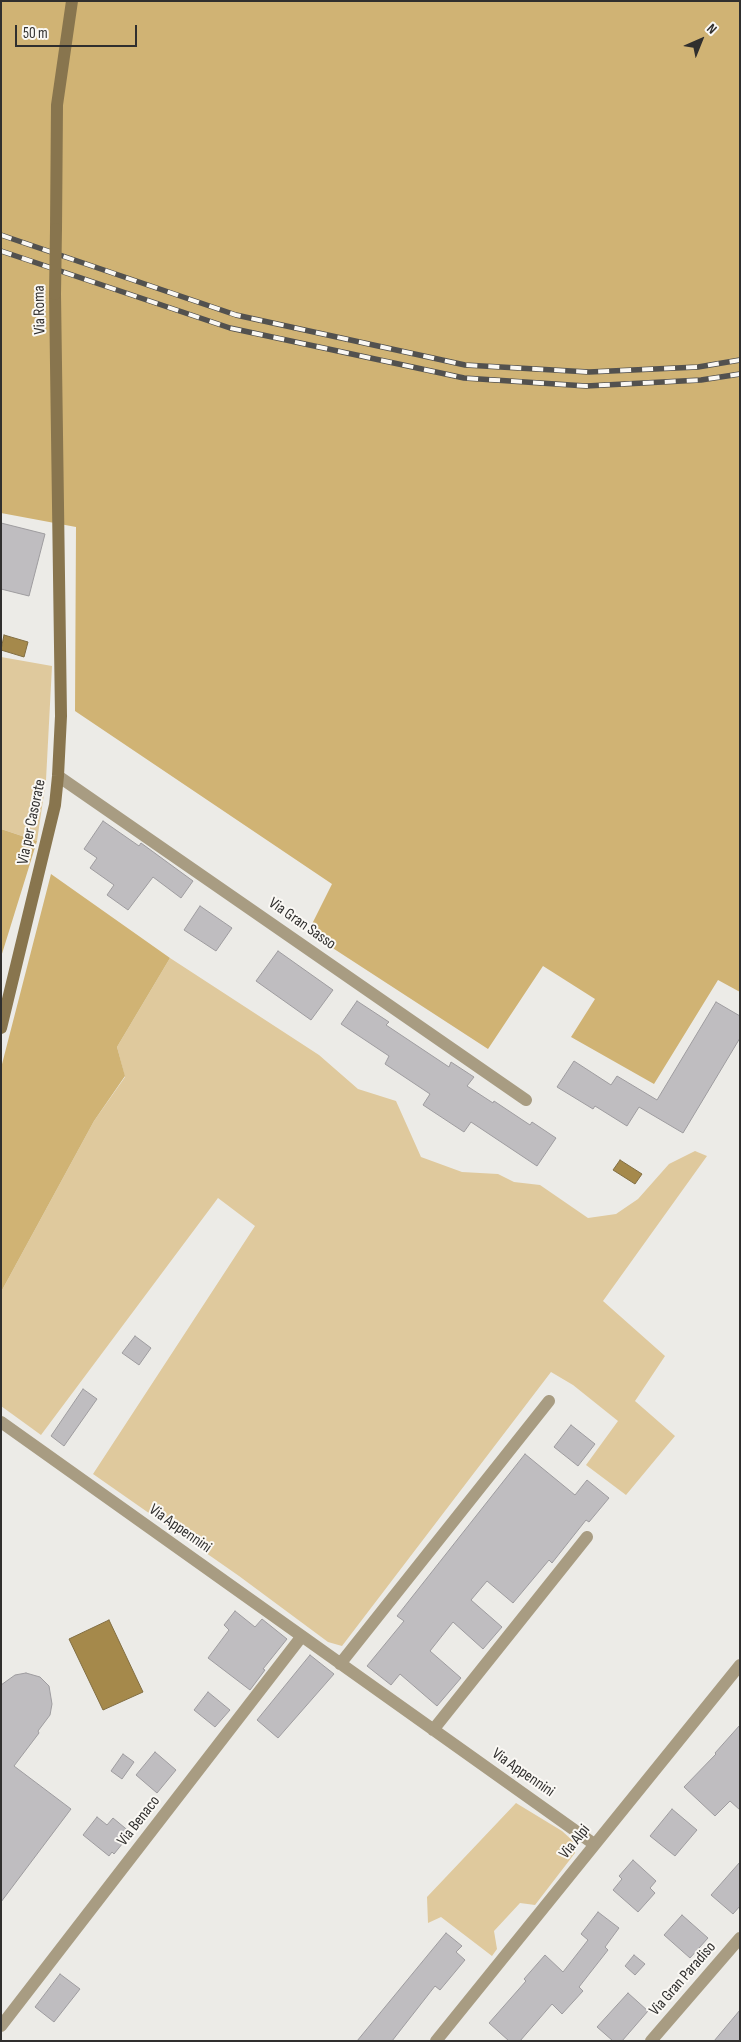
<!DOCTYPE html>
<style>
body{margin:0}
#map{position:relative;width:741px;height:2042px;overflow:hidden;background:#ecebe7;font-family:"Sofia Sans Condensed",sans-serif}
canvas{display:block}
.frame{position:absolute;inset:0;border:2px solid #302f2e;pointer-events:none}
.north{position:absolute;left:676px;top:15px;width:50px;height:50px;-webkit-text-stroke:4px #faf8f4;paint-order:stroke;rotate:44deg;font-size:14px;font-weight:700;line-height:20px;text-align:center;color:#302f2e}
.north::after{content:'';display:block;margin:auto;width:18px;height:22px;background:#302f2e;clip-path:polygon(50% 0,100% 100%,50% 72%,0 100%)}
.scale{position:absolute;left:15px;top:25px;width:122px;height:22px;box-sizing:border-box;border:2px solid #302f2e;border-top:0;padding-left:6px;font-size:15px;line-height:18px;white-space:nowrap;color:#302f2e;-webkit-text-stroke:4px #faf8f4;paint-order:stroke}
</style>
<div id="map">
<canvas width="741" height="2042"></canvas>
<div class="frame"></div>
<div class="north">N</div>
<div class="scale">50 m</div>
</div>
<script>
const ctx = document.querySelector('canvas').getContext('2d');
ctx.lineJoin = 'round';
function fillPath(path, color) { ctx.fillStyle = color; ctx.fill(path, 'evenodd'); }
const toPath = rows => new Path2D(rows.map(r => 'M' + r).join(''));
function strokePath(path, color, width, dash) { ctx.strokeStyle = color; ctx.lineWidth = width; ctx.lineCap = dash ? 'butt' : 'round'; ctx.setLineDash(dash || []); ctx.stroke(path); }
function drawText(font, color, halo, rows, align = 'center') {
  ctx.font = font + ' "Sofia Sans Condensed",sans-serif'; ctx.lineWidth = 4; ctx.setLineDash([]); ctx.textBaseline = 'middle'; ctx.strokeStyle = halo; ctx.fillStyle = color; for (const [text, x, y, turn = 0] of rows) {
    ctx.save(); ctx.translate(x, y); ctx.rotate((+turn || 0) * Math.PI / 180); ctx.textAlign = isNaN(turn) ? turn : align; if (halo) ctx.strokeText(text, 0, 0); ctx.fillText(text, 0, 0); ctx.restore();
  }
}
const green = toPath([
 [1,657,52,666,46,780,37,841,1,829],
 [170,958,319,1055,358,1089,396,1101,421,1157,462,1172,498,1174,514,1182,540,1185,588,1218,616,1214,638,1199,669,1164,695,1151,707,1156,603,1301,665,1356,635,1401,675,1436,626,1495,586,1465,618,1421,573,1385,551,1372,342,1646,328,1642,239,1576,93,1474,255,1226,218,1198,41,1435,1,1406,1,1292,94,1121,125,1077,117,1047],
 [516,1803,562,1831,573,1841,575,1853,535,1905,520,1903,494,1931,497,1949,492,1956,441,1917,428,1923,427,1897]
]);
const forest = toPath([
 [1,1,740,1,740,992,718,980,654,1084,571,1037,595,999,543,966,488,1049,308,932,332,884,75,711,76,527,1,513],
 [1,829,37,841,1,957],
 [51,874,170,958,117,1047,125,1076,94,1121,1,1292,1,1068]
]);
const water = toPath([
 [4,635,28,642,24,657,1,650,4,635],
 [620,1160,642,1174,635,1184,613,1170,620,1160],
 [109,1620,143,1692,103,1710,69,1639,109,1620]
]);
const building = toPath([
 [1,523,45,534,29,596,1,589,1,523],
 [103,821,139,846,141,843,193,881,181,898,153,877,128,910,107,895,114,885,90,868,97,858,84,849,103,821],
 [200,906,232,928,216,951,184,930,200,906],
 [278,951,333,990,311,1020,256,981,278,951],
 [357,1001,389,1022,386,1025,449,1067,451,1062,474,1077,467,1086,493,1103,494,1101,530,1125,532,1122,556,1138,537,1166,471,1122,464,1132,423,1105,430,1094,385,1064,389,1056,341,1024,357,1001],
 [716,1002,740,1016,740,1038,683,1133,639,1107,627,1126,595,1106,593,1109,557,1087,574,1061,611,1085,617,1076,657,1100,716,1002],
 [135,1336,151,1348,139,1365,122,1353,135,1336],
 [83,1389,97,1399,64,1446,51,1436,83,1389],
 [571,1425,595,1444,578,1466,554,1447,571,1425],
 [525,1454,575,1495,587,1480,609,1498,589,1522,586,1520,552,1563,549,1560,513,1603,487,1581,471,1600,502,1627,483,1649,453,1622,430,1651,461,1678,437,1706,400,1674,391,1685,367,1666,404,1621,397,1616,525,1454],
 [235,1611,255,1627,262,1619,287,1639,263,1669,265,1670,250,1690,208,1658,229,1630,224,1625,235,1611],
 [310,1655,334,1674,278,1738,257,1720,310,1655],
 [26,1673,40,1677,49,1686,52,1704,50,1715,38,1731,39,1733,14,1766,71,1809,1,1902,1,1685,15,1675,26,1673],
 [208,1692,230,1710,215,1727,194,1710,208,1692],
 [740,1725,740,1810,730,1801,715,1816,684,1787,716,1754,715,1753,740,1725],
 [155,1752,176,1770,157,1793,136,1775,155,1752],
 [123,1754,134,1762,122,1779,111,1771,123,1754],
 [672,1809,697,1830,675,1856,650,1836,672,1809],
 [97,1817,107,1825,113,1818,131,1833,114,1854,112,1852,109,1856,83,1835,97,1817],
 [633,1860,656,1881,650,1888,655,1893,638,1912,613,1890,622,1879,619,1876,633,1860],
 [740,1862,740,1906,733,1914,711,1895,740,1862],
 [598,1912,619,1928,605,1947,608,1950,579,1987,583,1991,562,2014,552,2004,520,2041,509,2041,489,2023,526,1981,524,1979,545,1955,563,1972,588,1940,581,1934,598,1912],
 [682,1915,708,1938,690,1958,664,1935,682,1915],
 [446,1933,462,1946,456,1952,465,1960,440,1990,435,1986,392,2041,357,2041,446,1933],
 [634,1955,645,1964,635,1975,625,1966,634,1955],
 [60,1974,80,1989,54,2022,35,2007,60,1974],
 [628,1993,648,2011,622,2041,613,2041,597,2027,628,1993],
 [740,2010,740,2041,714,2041,740,2010]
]);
const street = toPath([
 [58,776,526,1100],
 [1,1422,594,1844],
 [340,1664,549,1401],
 [433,1730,587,1537],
 [1,2026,302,1636],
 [436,2041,740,1665],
 [651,2041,740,1938]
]);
const secondary = toPath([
 [56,229,57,105,72,1],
 [1,1028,55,805,58,776,61,716,55,294]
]);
const rail = toPath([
 [1,235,236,315,465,365,589,372,698,367,740,360],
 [1,251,230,328,464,378,586,386,701,380,740,374]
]);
const secondaryBridge = toPath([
 [55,294,56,229]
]);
const streetNames = [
 ["Via Roma",40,310,-91],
 ["Via per Casorate",32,822,-78],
 ["Via Gran Sasso",302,924,35],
 ["Via Appennini",180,1529,35],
 ["Via Appennini",523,1773,35],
 ["Via Benaco",139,1821,-52],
 ["Via Alpi",575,1842,-51],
 ["Via Gran Paradiso",683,1979,-49]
];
fillPath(green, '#dfc99d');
fillPath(forest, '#d0b374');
fillPath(water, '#a5894b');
strokePath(water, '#826e42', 1);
fillPath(building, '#bfbdc0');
strokePath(building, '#9e9c9f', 1);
strokePath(street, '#a89c82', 12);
strokePath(secondary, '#88754e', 12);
strokePath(rail, '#52514f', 5.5);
strokePath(rail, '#faf8f4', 4, [11]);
strokePath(secondaryBridge, '#88754e', 12);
drawText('16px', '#302f2e', '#faf8f4', streetNames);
</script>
